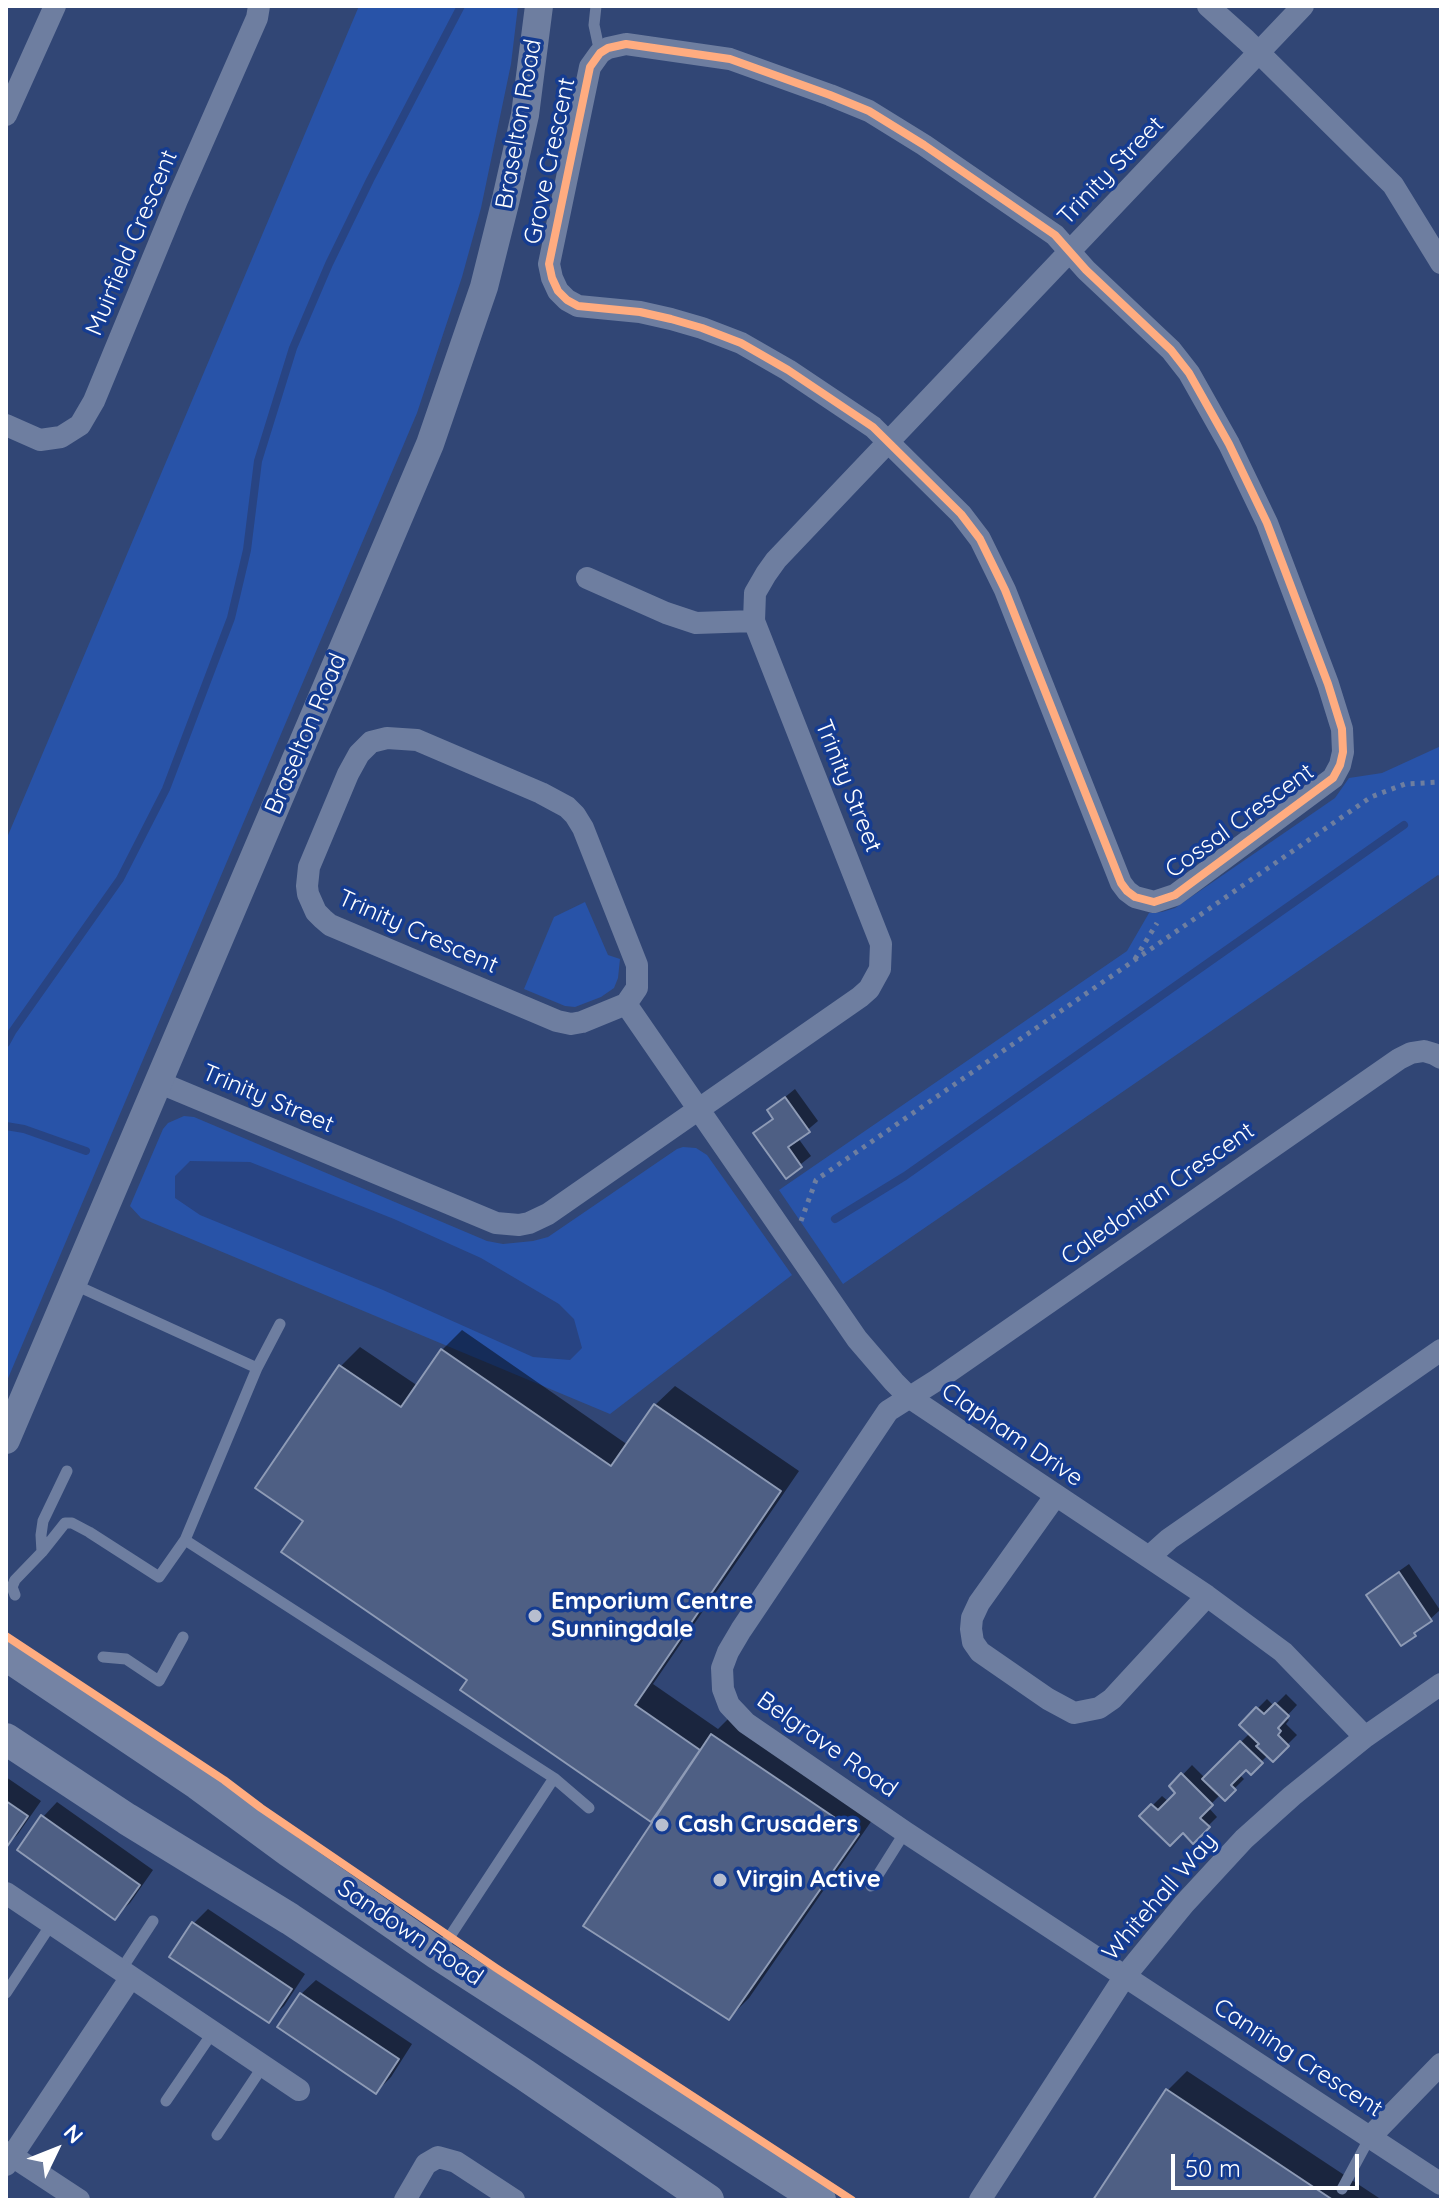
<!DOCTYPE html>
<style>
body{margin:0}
#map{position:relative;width:1447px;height:2206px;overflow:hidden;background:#314675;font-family:Quicksand,sans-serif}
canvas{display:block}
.frame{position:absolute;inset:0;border:8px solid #fff;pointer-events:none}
.north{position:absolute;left:16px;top:2110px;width:80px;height:80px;-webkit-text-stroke:6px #153c91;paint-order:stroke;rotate:47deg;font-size:22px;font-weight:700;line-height:32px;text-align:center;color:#fff}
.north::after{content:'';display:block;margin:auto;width:28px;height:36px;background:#fff;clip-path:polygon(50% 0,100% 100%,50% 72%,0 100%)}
.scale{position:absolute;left:1171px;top:2154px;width:188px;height:36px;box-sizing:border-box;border:4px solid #fff;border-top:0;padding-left:10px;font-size:24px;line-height:28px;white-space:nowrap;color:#fff;-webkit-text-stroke:6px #153c91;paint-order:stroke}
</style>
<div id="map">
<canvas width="1447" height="2206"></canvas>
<div class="frame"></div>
<div class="north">N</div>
<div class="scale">50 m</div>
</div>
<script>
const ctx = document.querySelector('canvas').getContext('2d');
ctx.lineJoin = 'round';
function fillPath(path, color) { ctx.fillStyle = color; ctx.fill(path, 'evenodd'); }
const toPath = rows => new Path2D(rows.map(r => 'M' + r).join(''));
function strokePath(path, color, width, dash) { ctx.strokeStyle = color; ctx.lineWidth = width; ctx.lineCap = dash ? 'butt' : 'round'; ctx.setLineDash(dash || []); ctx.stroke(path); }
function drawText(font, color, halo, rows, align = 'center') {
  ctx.font = font + ' Quicksand,sans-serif'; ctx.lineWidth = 7; ctx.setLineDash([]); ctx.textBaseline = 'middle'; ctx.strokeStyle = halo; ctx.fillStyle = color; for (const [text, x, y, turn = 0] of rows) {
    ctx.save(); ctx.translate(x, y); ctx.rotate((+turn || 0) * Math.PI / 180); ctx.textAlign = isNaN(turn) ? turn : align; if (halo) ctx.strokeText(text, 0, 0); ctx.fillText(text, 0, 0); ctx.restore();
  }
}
const green = toPath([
 [359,6,518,6,511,64,481,208,462,277,417,413,6,1383,6,840],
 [1441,746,1441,877,1438,875,843,1284,779,1190,1127,951,1149,913,1162,912,1175,908,1335,798,1349,778,1382,773],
 [585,902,608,955,620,959,618,978,614,988,601,997,575,1007,565,1006,524,989,554,917],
 [184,1116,194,1117,487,1241,503,1244,533,1241,548,1237,677,1149,683,1147,696,1148,707,1155,792,1275,610,1414,141,1218,130,1206,163,1129,168,1123]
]);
const water = toPath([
 [190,1161,250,1162,394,1219,481,1258,559,1304,574,1319,582,1348,570,1360,533,1357,383,1290,200,1215,175,1198,175,1176]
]);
const shadow = toPath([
 [795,1089,818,1121,798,1138,811,1156,786,1176,755,1134,775,1117,769,1110],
 [462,1330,628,1445,655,1405,675,1386,799,1471,653,1684,718,1729,732,1715,877,1813,749,1998,729,2018,654,1821,463,1690,470,1680,306,1520,341,1366,360,1347,418,1386,442,1350],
 [1409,1564,1440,1610,1414,1634,1369,1595,1378,1586],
 [1286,1694,1297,1705,1286,1717,1289,1720,1286,1724,1297,1735,1273,1759,1268,1755,1251,1772,1246,1767,1239,1774,1244,1779,1225,1798,1221,1794,1208,1807,1217,1817,1193,1841,1183,1831,1142,1816,1162,1796,1169,1802,1178,1792,1172,1786,1192,1765,1205,1778,1250,1733,1242,1725,1258,1708,1267,1699,1274,1706],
 [6,1777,41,1801,18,1834,6,1846],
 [57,1802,153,1870,130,1903,115,1917,43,1817],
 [208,1909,305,1974,284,2006,269,2020,194,1923],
 [316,1980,412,2044,391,2077,376,2092,301,1994],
 [1187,2071,1382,2200,1095,2200,1167,2091]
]);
const stream = toPath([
 [6,1043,12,1032,120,879,166,789,231,618,247,550,258,461,293,348,329,264,370,180,461,6],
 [6,1126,24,1129,86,1151],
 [835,1219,905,1176,1404,825]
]);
const building = toPath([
 [785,1097,810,1132,788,1147,802,1167,786,1179,753,1133,773,1119,767,1110,785,1097],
 [441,1349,611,1466,654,1404,781,1491,635,1705,700,1750,651,1822,460,1690,467,1680,281,1552,303,1521,255,1488,339,1365,401,1407,441,1349],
 [1399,1572,1432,1621,1414,1633,1416,1636,1401,1646,1366,1595,1399,1572],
 [1275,1703,1289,1716,1278,1728,1281,1731,1278,1735,1289,1746,1273,1762,1256,1746,1259,1744,1239,1725,1256,1707,1264,1714,1275,1703],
 [711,1734,859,1834,729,2020,583,1926,711,1734],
 [1240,1741,1263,1763,1251,1775,1246,1770,1231,1785,1236,1790,1225,1801,1202,1779,1240,1741],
 [1181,1773,1213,1805,1200,1818,1210,1827,1193,1844,1183,1833,1170,1846,1139,1816,1151,1804,1158,1810,1175,1793,1169,1786,1181,1773],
 [6,1801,28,1816,6,1848,6,1801],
 [41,1815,140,1885,115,1920,17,1850,41,1815],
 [192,1922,292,1989,269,2023,169,1957,192,1922],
 [300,1993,399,2059,376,2094,277,2027,300,1993],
 [1166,2089,1333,2200,1093,2200,1166,2089]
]);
const path = toPath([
 [1135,959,1157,923],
 [801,1221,816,1180,1371,797,1405,784,1441,782]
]);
const service = toPath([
 [596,6,594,25,600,53],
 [73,1284,257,1368,185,1540,554,1778,589,1808],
 [257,1368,280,1324],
 [42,1552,41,1535,43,1521,67,1471],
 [15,1595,12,1587,15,1580,42,1552,65,1523,72,1523,89,1532,159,1577,185,1540],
 [103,1657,126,1659,159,1681,183,1637],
 [871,1886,905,1832],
 [439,1953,554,1778],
 [121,1970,153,1921],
 [6,1993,52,1923],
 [166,2101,213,2032],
 [217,2135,263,2066],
 [1342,2189,1370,2137]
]);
const minor = toPath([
 [1208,6,1246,40,1393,185,1441,263],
 [626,44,730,59,830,95,869,111,924,145,1055,235,1086,270,1171,350,1189,373,1229,444,1267,523,1328,684,1342,729,1343,752,1340,765,1333,778,1175,895,1154,902,1135,897,1127,891,1121,883,1005,590,980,539,961,514,873,427,788,370,741,343,702,328,671,319,640,312,578,306,567,300,558,291,552,278,549,264,590,67,600,53,608,48,626,44],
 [6,115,55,6],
 [6,425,40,440,61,437,80,425,94,401,177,200,257,18,259,6],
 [587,578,666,613,696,623,754,621],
 [626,1004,637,988,637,965,583,828,575,815,567,807,541,793,417,740,387,738,371,742,359,754,348,774,309,867,307,886,308,894,316,912,323,919,330,925,557,1021,571,1024,582,1022,626,1004,857,1339,894,1382,909,1397,1207,1596,1283,1652,1365,1737],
 [1441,1058,1434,1054,1424,1051,1411,1053,1399,1059,937,1380,888,1411,741,1630,728,1652,722,1668,723,1689,729,1705,746,1723,905,1832,1441,2184],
 [158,1082,496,1223,519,1225,529,1223,548,1214,860,997,869,989,880,969,881,944,754,621,755,593,766,574,776,560,1303,6],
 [1056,1495,979,1603,972,1618,971,1629,973,1642,980,1652,1048,1699,1074,1713,1099,1708,1112,1699,1207,1596],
 [1149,1557,1169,1539,1441,1350],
 [6,1893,299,2090],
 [1370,2137,1441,2064],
 [6,2152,79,2200],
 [6,2165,131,1977],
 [405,2200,426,2164,438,2157,456,2162,514,2200],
 [980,2200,1125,1976,1184,1904,1244,1839,1292,1796,1365,1737,1441,1684]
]);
const tertiary = toPath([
 [6,1440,430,444,484,287,506,199,525,115,539,6]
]);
const secondary = toPath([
 [6,1655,198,1784,289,1851,438,1954,820,2200],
 [6,1739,127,1819,290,1919,525,2075,708,2200]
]);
const cycleway = toPath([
 [626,44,730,59,830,95,869,111,924,145,1055,235,1086,270,1171,350,1189,373,1229,444,1267,523,1328,684,1342,729,1343,752,1340,765,1333,778,1175,895,1154,902,1135,897,1127,891,1121,883,1005,590,980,539,961,514,873,427,788,370,741,343,702,328,671,319,640,312,578,306,567,300,558,291,552,278,549,264,590,67,600,53,608,48,626,44],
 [6,1636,224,1780,261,1808,496,1968,852,2200]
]);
const markers = [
 [535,1616,8,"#b7becf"],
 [662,1825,8,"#b7becf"],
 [720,1880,8,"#b7becf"]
];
const streetNames = [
 ["Braselton Road",519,124,-80],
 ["Grove Crescent",550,161,-78],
 ["Trinity Street",1111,171,-46],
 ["Muirfield Crescent",132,243,-67],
 ["Braselton Road",306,734,-67],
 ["Trinity Street",848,786,68],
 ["Cossal Crescent",1240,821,-36],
 ["Trinity Crescent",418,932,24],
 ["Trinity Street",268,1099,23],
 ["Caledonian Crescent",1158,1194,-35],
 ["Clapham Drive",1012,1435,34],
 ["Belgrave Road",827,1745,35],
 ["Whitehall Way",1160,1897,-49],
 ["Sandown Road",410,1933,34],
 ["Canning Crescent",1298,2058,33]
];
const poiNames = [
 ["Emporium Centre",551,1602],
 ["Sunningdale",551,1630],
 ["Cash Crusaders",678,1825],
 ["Virgin Active",736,1880]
];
fillPath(green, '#2853a8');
fillPath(water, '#284483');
fillPath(shadow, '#0007');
strokePath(stream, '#284483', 8);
fillPath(building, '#4e5f84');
strokePath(building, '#8e9bb6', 2);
strokePath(path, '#6e7ea0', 5, [4, 6]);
strokePath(service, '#6e7ea0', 11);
strokePath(minor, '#6e7ea0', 22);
strokePath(tertiary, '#6e7ea0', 28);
strokePath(secondary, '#7483a4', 32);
strokePath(cycleway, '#ffac80', 8);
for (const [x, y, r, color] of markers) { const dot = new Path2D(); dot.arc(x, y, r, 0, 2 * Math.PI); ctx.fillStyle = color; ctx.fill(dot); strokePath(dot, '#153c91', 3); }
drawText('24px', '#fff', '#153c91', streetNames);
drawText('bold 24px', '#fff', '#153c91', poiNames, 'left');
</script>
